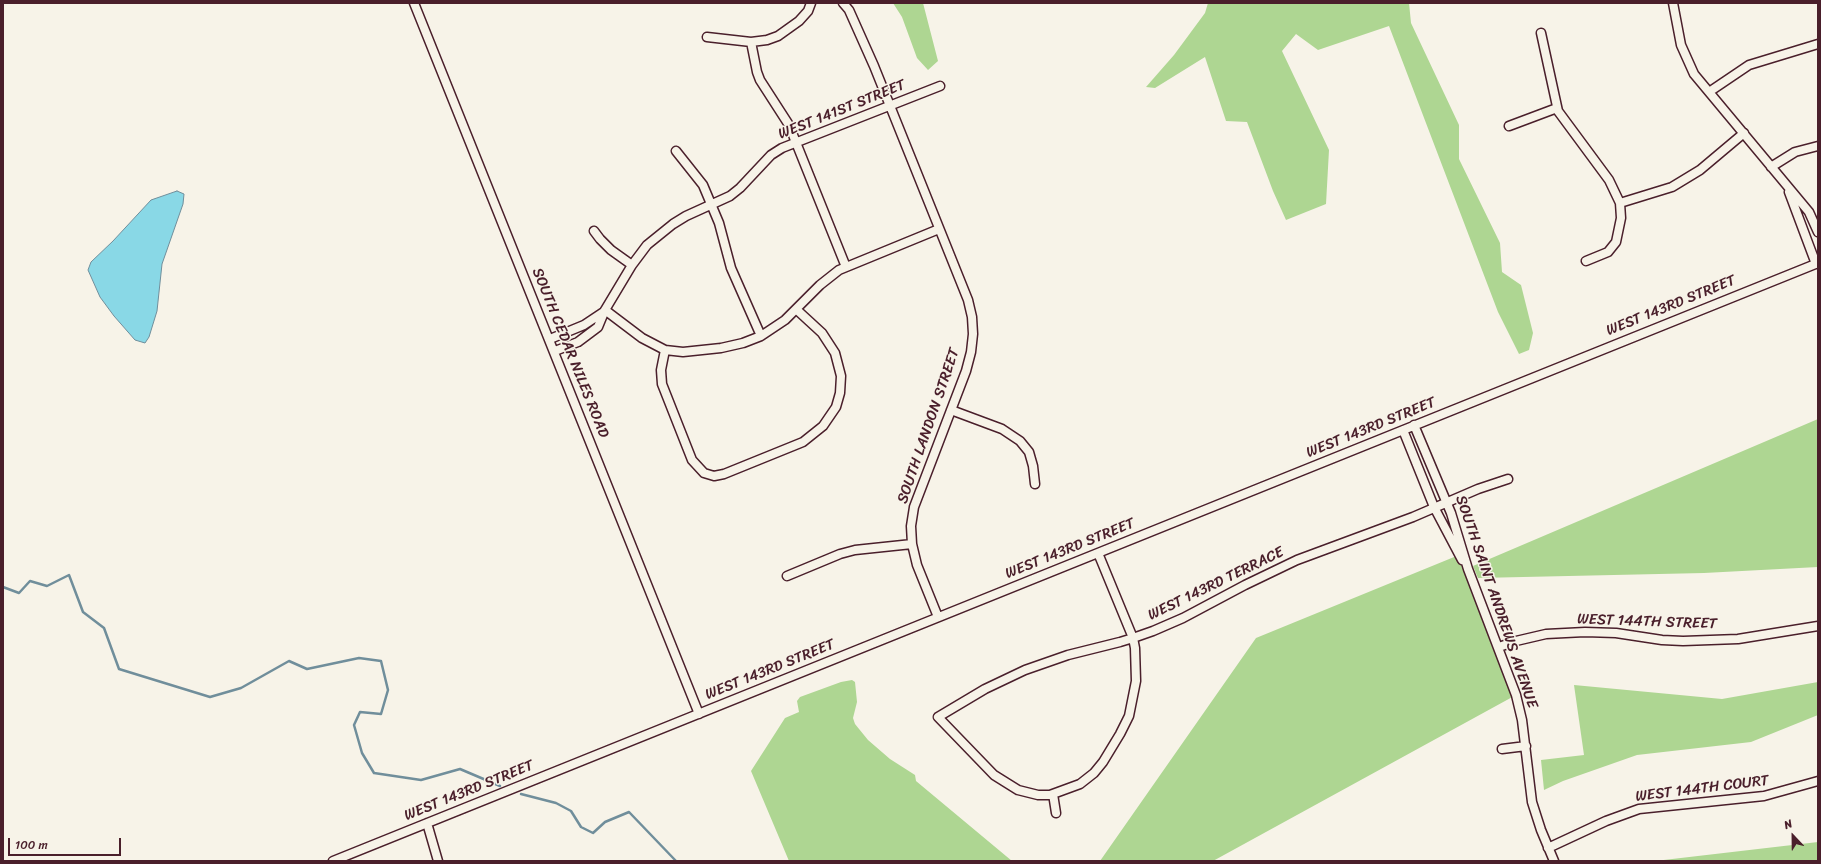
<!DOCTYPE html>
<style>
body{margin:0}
#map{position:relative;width:1821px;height:864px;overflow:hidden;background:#f7f3e8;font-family:Sriracha,sans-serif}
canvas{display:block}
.frame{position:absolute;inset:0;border:4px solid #4a1f2b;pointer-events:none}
.north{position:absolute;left:1773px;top:816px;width:40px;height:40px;-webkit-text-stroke:3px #f7f3e8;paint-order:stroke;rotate:338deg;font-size:11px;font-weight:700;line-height:16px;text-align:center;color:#4a1f2b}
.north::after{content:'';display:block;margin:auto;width:14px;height:18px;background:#4a1f2b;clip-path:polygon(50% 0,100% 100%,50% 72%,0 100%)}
.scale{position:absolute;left:8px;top:838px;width:113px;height:18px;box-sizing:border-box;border:2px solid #4a1f2b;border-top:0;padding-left:5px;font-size:12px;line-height:14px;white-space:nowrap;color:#4a1f2b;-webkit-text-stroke:3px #f7f3e8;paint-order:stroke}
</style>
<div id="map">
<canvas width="1821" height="864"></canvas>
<div class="frame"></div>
<div class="north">N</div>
<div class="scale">100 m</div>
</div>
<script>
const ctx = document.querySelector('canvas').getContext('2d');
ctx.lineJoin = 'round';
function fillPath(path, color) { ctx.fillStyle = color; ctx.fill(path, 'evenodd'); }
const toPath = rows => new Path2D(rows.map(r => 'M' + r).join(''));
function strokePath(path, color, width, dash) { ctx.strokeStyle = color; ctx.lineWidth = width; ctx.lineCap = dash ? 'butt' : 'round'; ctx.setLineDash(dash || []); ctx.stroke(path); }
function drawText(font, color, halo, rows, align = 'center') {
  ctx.font = font + ' Sriracha,sans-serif'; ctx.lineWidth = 3; ctx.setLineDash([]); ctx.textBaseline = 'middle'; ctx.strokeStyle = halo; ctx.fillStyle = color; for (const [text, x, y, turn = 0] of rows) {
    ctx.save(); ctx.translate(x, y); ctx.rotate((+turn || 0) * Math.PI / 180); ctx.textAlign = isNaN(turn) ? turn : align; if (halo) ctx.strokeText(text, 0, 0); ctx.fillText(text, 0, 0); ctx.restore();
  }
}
const green = toPath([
 [893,3,923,3,938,61,928,70,917,58,902,17],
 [1208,3,1409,3,1411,23,1459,125,1459,159,1500,243,1502,272,1521,285,1533,333,1529,350,1519,354,1498,312,1389,26,1318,50,1296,34,1282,51,1329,150,1326,204,1286,220,1273,191,1247,122,1226,121,1205,57,1155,88,1146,87,1174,55,1205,13],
 [1818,419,1818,567,1704,573,1478,578,1473,566],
 [1459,555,1516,695,1213,861,1100,861,1256,638],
 [852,680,855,682,857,702,853,718,855,724,868,740,890,759,915,775,916,781,1012,861,789,861,751,771,785,718,799,712,797,701,800,697,841,682],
 [1818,682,1818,715,1751,742,1637,755,1563,781,1544,790,1541,760,1584,755,1574,685,1722,699],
 [1818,842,1818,861,1655,861]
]);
const water = toPath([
 [177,191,184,194,183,204,162,264,157,311,149,337,145,343,135,340,114,316,100,297,88,270,91,262,113,241,151,200,177,191]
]);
const stream = toPath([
 [3,587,19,593,30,581,47,586,69,575,83,612,104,628,119,669,210,697,241,688,289,661,307,669,359,658,381,661,388,690,381,714,360,712,354,725,362,753,374,773,421,780,460,769,500,786],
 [521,794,556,803,571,811,581,827,593,833,605,822,629,812,676,861]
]);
const minor = toPath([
 [414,3,699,714],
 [843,3,849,10,874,66,968,300,972,317,973,334,971,352,966,371,914,507,911,526,912,544,917,565,938,617],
 [1673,3,1681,45,1694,74,1809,212,1818,232],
 [1541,33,1558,111,1609,180,1620,203,1621,218,1616,242,1608,252,1586,261],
 [707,37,751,42,767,40,778,36,799,21,808,11,811,3],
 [751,42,757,72,760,80,789,125,846,267],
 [1709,92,1749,65,1818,44],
 [1509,126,1557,108],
 [676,151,703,185,719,223,731,268,761,336],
 [1771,167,1795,152,1818,146],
 [1789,192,1816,264],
 [1620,203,1672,187,1700,170,1744,133],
 [594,231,600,239,611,250,632,265],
 [605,310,642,338,665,350,683,352,721,348,743,343,761,336,785,320,820,285,839,270,939,229],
 [550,339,584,325,605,311],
 [665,350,661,370,662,384,692,460,704,473,714,476,724,474,803,442,823,426,836,407,840,393,841,376,835,353,822,333,797,310],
 [555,351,578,342,598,327,605,310,632,265,647,245,673,224,686,216,730,196,740,188,771,155,782,148,940,86],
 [951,410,1002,429,1020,441,1029,452,1033,466,1035,484],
 [1414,425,1451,513,1468,569,1516,695,1522,720,1532,802,1541,830,1554,861],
 [1403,430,1434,507,1462,560],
 [1098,553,1133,638,1135,648,1136,681,1129,716,1120,734,1103,762,1094,773,1080,784,1050,795,1038,795,1018,790,994,775,938,717,985,689,1025,670,1068,655,1120,642,1133,638,1153,631,1183,618,1245,585,1297,560,1413,517,1478,489,1508,479],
 [787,576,840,554,855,550,912,544],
 [1499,647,1516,641,1546,634,1585,632,1616,633,1662,640,1683,641,1738,639,1818,626],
 [1502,749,1526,746],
 [1053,794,1056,813],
 [427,823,438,861],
 [1548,848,1606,821,1639,809,1764,796,1818,781],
 [333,861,1818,263]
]);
const streetNames = [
 ["WEST 141ST STREET",842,110,-22],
 ["WEST 143RD STREET",1671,306,-22],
 ["SOUTH CEDAR NILES ROAD",570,353,68],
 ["SOUTH LANDON STREET",929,426,-71],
 ["WEST 143RD STREET",1371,428,-22],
 ["WEST 143RD STREET",1070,549,-22],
 ["WEST 143RD TERRACE",1216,584,-26],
 ["SOUTH SAINT ANDREWS AVENUE",1496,602,71],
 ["WEST 144TH STREET",1647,622,2],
 ["WEST 143RD STREET",770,670,-22],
 ["WEST 144TH COURT",1702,789,-7],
 ["WEST 143RD STREET",469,791,-22]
];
fillPath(green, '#aed692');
fillPath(water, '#89d8e6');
strokePath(water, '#708e9b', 1);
strokePath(stream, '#708e9b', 2.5);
strokePath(minor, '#4a1f2b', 11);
strokePath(minor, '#f7f3e8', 8);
drawText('15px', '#4a1f2b', '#f7f3e8', streetNames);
</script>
